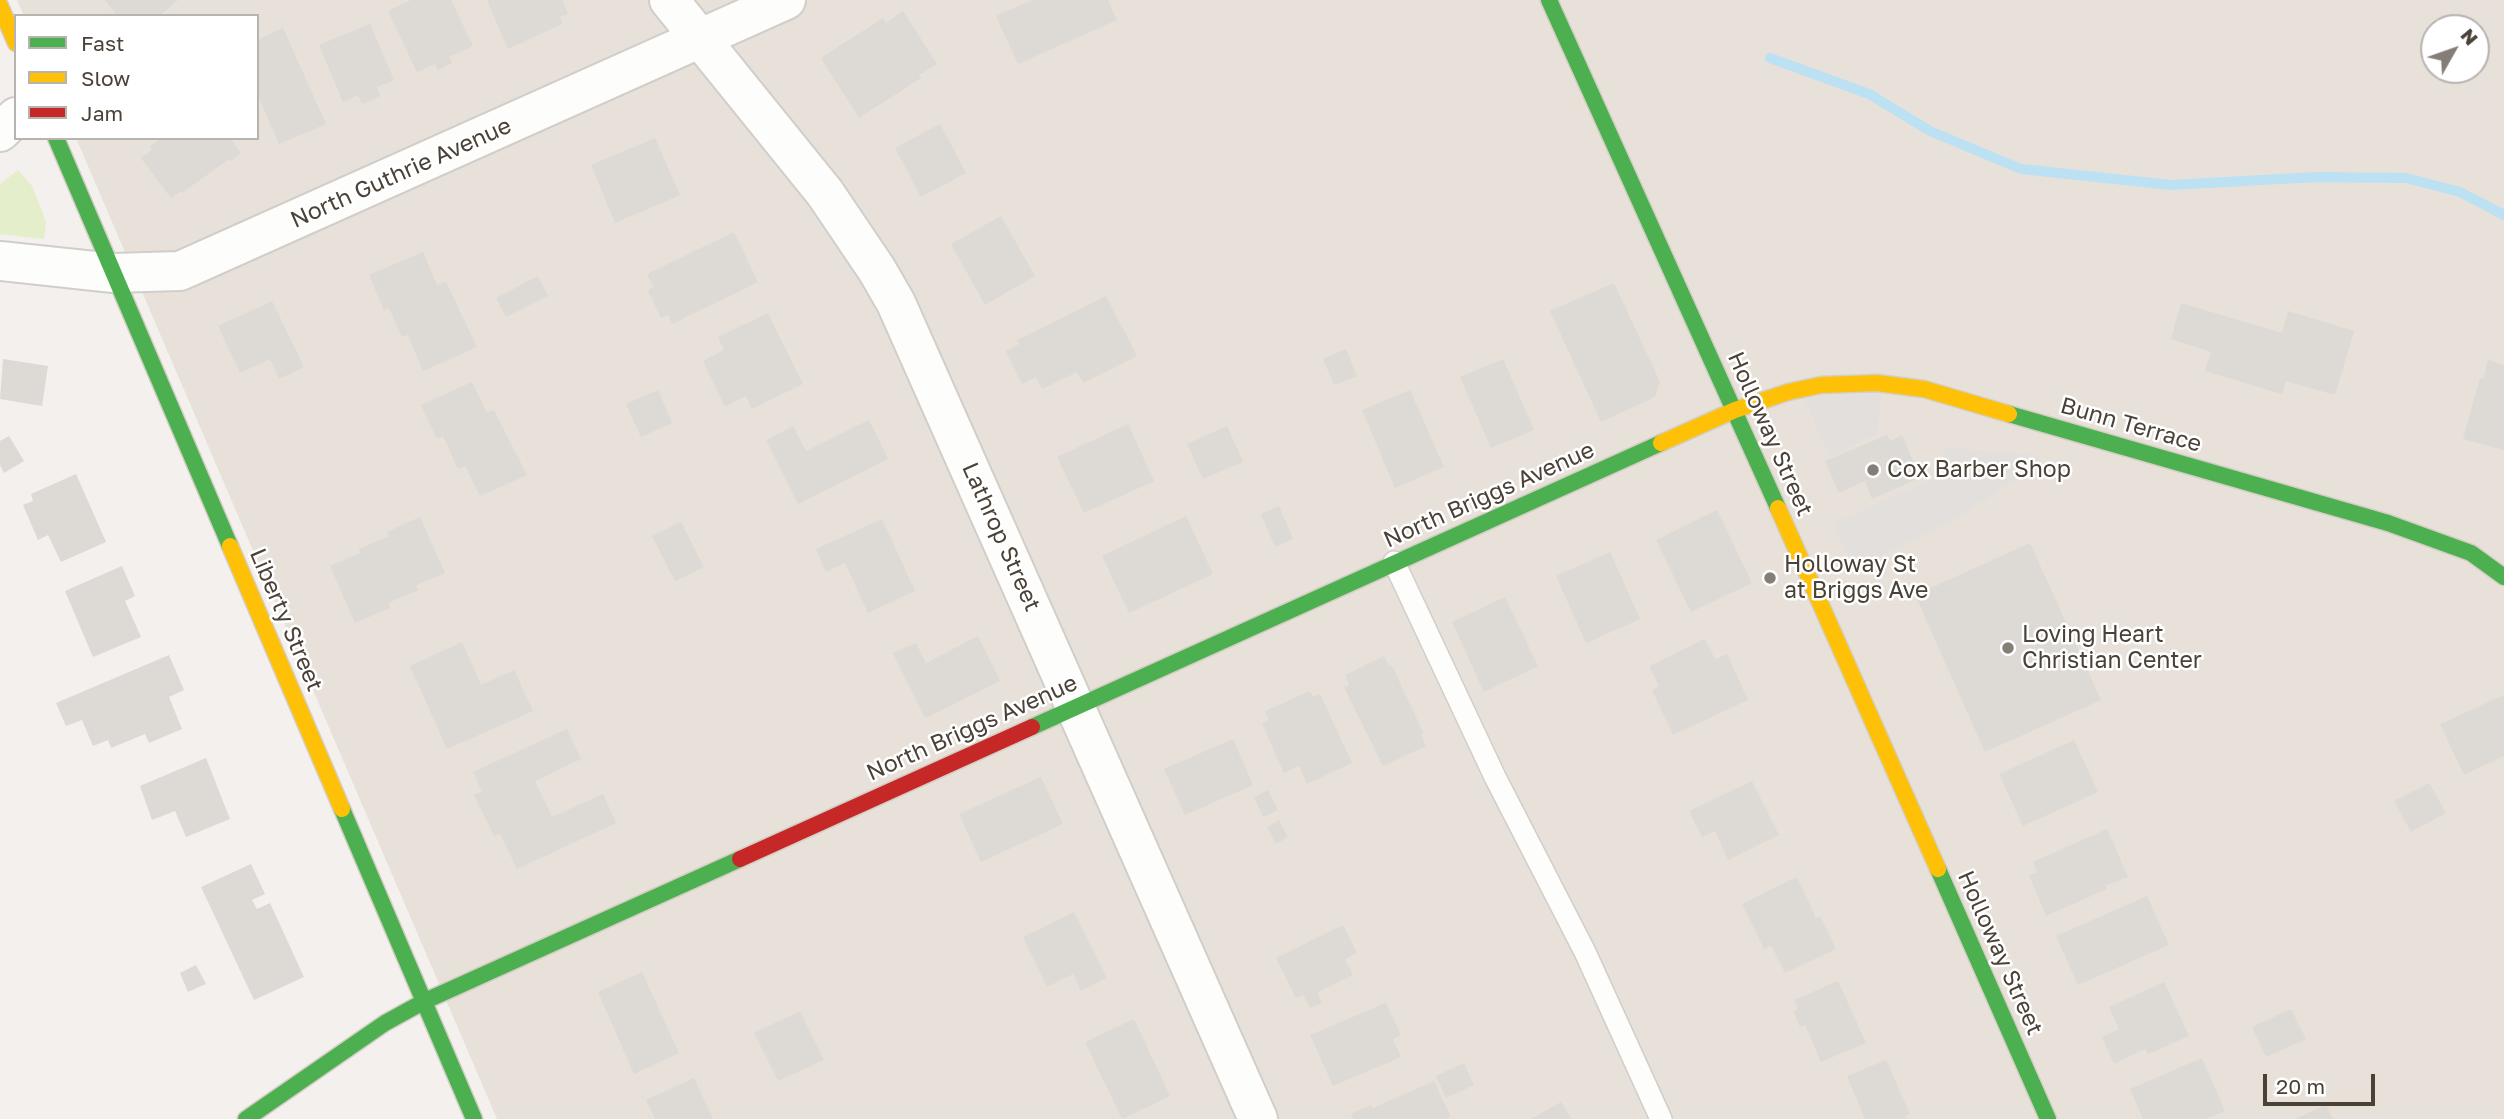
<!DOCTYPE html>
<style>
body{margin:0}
#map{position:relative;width:2504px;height:1119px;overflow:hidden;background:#f3f0ed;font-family:"Golos Text",sans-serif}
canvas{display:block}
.legend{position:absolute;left:14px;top:14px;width:245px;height:126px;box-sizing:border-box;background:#fff;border:2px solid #b7b3af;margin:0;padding:9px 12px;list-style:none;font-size:21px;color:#4a4137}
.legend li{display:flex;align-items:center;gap:14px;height:35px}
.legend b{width:35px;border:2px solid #b7b3af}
.north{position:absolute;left:2420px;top:14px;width:70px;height:70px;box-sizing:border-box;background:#fff;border:2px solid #b7b3af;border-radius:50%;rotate:50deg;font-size:19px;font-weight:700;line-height:28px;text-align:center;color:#4a4137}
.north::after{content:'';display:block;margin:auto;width:24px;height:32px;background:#857e77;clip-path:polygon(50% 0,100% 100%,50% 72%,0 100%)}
.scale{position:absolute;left:2263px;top:1074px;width:112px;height:32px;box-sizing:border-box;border:4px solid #4a4137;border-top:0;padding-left:9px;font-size:21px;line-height:24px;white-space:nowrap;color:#4a4137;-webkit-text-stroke:5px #fff;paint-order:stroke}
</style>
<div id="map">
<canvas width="2504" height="1119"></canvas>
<ul class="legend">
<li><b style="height:9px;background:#4caf50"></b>Fast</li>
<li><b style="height:9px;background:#ffc107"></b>Slow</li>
<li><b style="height:9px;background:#c62828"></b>Jam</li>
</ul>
<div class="north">N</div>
<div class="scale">20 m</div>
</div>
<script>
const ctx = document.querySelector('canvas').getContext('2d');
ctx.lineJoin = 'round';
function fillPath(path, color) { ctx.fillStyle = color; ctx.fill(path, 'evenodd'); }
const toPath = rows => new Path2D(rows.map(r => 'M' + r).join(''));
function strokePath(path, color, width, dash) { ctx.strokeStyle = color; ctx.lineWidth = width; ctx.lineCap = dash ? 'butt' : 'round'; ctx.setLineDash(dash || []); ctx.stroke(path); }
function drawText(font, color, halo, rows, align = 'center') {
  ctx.font = font + ' "Golos Text",sans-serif'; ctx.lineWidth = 5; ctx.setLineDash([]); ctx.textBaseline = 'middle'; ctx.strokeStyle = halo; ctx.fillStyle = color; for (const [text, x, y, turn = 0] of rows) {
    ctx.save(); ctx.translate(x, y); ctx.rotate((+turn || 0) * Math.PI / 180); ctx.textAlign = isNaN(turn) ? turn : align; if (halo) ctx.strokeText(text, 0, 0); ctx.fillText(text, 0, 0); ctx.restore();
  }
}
const residential = toPath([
 [17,0,2504,0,2504,1119,497,1119,76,138,257,138,257,16,24,16],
 [2434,28,2476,28,2476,70,2434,70]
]);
const green = toPath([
 [18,170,32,186,44,216,46,223,44,239,0,234,0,184]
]);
const parking = toPath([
 [1882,388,1877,434,1830,457,1805,399],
 [1947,447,2039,456,2033,467,1957,518,1855,568,1833,523,1933,479]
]);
const stream = toPath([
 [1770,58,1869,94,1930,131,2021,169,2171,185,2316,177,2406,178,2460,192,2504,215]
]);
const building = toPath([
 [105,0,178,0,159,16,118,16],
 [411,0,451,0,473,46,449,57,452,63,438,70,435,64,417,72,388,11],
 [487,0,562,0,568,14,560,17,562,24,508,49],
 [1032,0,1108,0,1117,20,1018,64,996,16],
 [903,11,937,64,919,75,921,78,859,118,821,58,883,18,886,23],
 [370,24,394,80,377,87,380,96,362,104,358,95,343,102,319,45],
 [283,28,326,124,279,144,257,94,257,40],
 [940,124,966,173,921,197,895,148],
 [161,138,217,138,218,140,230,138,241,153,231,161,229,159,182,193,181,191,171,198,141,158,152,150,150,147],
 [655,138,680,195,615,223,591,165],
 [1001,216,1035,276,985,305,951,244],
 [734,232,758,282,672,324,668,315,661,318,648,290,654,287,647,274],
 [423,252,437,285,446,282,477,347,423,371,408,335,402,337,389,308,384,310,369,275],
 [538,276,548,296,506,317,496,298],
 [1614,283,1660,382,1655,397,1601,422,1550,311],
 [1106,296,1137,356,1083,383,1077,372,1042,389,1036,377,1022,384,1006,351,1019,344,1017,340],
 [272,301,304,367,279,379,270,359,240,373,218,326],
 [2181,303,2282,333,2288,311,2354,331,2335,395,2286,381,2282,394,2205,371,2211,352,2171,339],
 [768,313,803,384,752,409,746,396,725,407,703,361,724,350,718,337],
 [1346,349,1357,376,1334,385,1323,359],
 [3,359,48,366,42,406,0,399],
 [1503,359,1534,430,1491,448,1460,377],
 [2488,360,2504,365,2504,450,2463,439,2480,378,2483,379],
 [472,382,487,413,494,410,527,475,480,496,465,466,458,469,443,436,437,439,421,405],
 [658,390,672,423,641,437,626,404],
 [1410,390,1444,467,1395,488,1362,410],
 [869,420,888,459,798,504,766,440,793,426,806,451],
 [1128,424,1154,481,1084,513,1057,457],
 [1227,426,1243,462,1203,479,1187,444],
 [1887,435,1890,441,1902,435,1920,478,1872,499,1865,481,1839,493,1825,461],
 [9,436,24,461,4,473,0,465,0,441],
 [76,474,106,542,61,562,48,535,38,540,23,505,33,501,31,494],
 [1279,506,1293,539,1275,547,1261,514],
 [1717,510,1752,583,1691,612,1656,540],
 [1186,516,1213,574,1129,613,1102,556],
 [420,517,445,573,416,585,418,590,388,603,390,608,355,623,330,566,360,553,359,549,389,536,387,532],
 [882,519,915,591,868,613,845,563,826,572,816,549],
 [681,522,704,567,675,581,652,536],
 [2030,543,2101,700,1985,752,1915,595],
 [1610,552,1640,619,1586,643,1556,576],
 [122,566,135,596,125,601,141,637,93,657,65,591],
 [1505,597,1538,666,1484,692,1452,622],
 [978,636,1000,681,925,718,893,653,916,643,926,663],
 [1705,639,1715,659,1727,654,1748,700,1673,735,1652,690,1659,686,1649,666],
 [462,642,481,685,514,670,533,711,447,749,410,666],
 [169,655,184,690,169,697,182,729,149,743,145,734,111,748,108,740,93,746,82,720,66,726,56,703],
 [1384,656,1389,666,1391,664,1424,734,1421,735,1426,746,1383,766,1344,687,1349,685,1345,675],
 [1310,691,1313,697,1320,694,1352,763,1307,784,1299,766,1284,773,1262,724,1269,720,1265,711],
 [2504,695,2504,756,2464,775,2440,724],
 [567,729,581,759,535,781,552,817,603,794,616,823,517,869,500,834,494,836,474,795,482,792,473,772],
 [1233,739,1253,785,1185,815,1164,769],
 [2074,740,2098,792,2023,826,1999,774],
 [206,758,230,819,186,837,175,811,152,820,140,786],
 [1041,777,1063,824,981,862,959,814],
 [1752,781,1779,835,1728,860,1715,831,1702,837,1689,811],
 [2429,783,2446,813,2411,832,2394,801],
 [1268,790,1278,810,1263,817,1254,797],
 [1279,820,1288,837,1276,844,1267,827],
 [2107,829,2128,877,2105,886,2107,889,2046,916,2029,875,2037,872,2033,862],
 [251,864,265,894,252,900,257,909,270,903,304,977,254,1000,201,887],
 [1797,877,1816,918,1820,916,1836,949,1785,973,1771,945,1764,949,1742,904],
 [2147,896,2169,945,2078,985,2056,936],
 [1074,912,1107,978,1081,991,1073,974,1047,987,1023,937],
 [1343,925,1357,953,1345,959,1353,975,1317,993,1322,1003,1310,1008,1303,995,1296,998,1276,958],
 [196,965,206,984,188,992,180,973],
 [642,972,679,1053,634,1074,598,992],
 [1838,981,1866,1043,1821,1062,1805,1025,1800,1027,1793,1011,1798,1009,1794,1000],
 [2164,982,2189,1036,2148,1054,2145,1049,2114,1064,2102,1037,2119,1029,2109,1007],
 [1386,1003,1401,1035,1393,1039,1401,1057,1333,1086,1310,1035],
 [2291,1009,2306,1039,2266,1057,2252,1027],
 [800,1011,824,1060,778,1081,754,1033],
 [1134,1019,1170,1096,1122,1119,1085,1042],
 [2202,1058,2225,1111,2206,1119,2143,1119,2130,1089],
 [1886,1060,1910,1114,1905,1116,1906,1119,1865,1119,1847,1076],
 [1464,1063,1474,1085,1446,1098,1436,1076],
 [694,1078,713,1119,655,1119,646,1100],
 [1434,1081,1451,1117,1447,1119,1353,1119,1351,1114,1371,1105,1373,1108],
 [1561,1102,1571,1119,1531,1119],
 [2326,1105,2333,1119,2295,1119]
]);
const lane = toPath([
 [1394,562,1495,777,1585,952,1661,1119]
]);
const street = toPath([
 [669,0,825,193,877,270,896,303,1258,1119],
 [0,132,16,117],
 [0,261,113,273,180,271,786,0]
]);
const fast = toPath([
 [1549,0,1778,508],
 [56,138,230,546],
 [2009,414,2388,523,2471,553,2504,577],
 [1032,727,1661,443],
 [342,809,474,1119],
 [1938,869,2048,1119],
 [246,1119,385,1023,425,1001,740,859]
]);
const slow = toPath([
 [0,6,16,43],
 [1661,443,1735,410,1788,392,1821,385,1877,383,1924,389,2009,414],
 [1778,508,1938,869],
 [230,546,342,809]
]);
const jam = toPath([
 [740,859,1032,727]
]);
const markers = [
 [1873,470,7,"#857e77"],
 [1770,578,7,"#857e77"],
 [2008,648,7,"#857e77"]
];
const streetNames = [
 ["North Guthrie Avenue",401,173,-24],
 ["Bunn Terrace",2131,425,16],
 ["Holloway Street",1770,434,66],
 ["North Briggs Avenue",1489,495,-24],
 ["Lathrop Street",1001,537,66],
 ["Liberty Street",286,620,67],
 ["North Briggs Avenue",972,728,-24],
 ["Holloway Street",2000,953,66]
];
const poiNames = [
 ["Cox Barber Shop",1887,470],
 ["Holloway St",1784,565],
 ["at Briggs Ave",1784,591],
 ["Loving Heart",2022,635],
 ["Christian Center",2022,661]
];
fillPath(residential, '#e7e1da');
fillPath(green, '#e4eecb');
fillPath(parking, '#e2dfdc');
strokePath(stream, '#bbe1f3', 10);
fillPath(building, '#ddd9d5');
strokePath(lane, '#d1ceca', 24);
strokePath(street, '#d1ceca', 42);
strokePath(fast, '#d4cec4', 19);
strokePath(slow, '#d4cec4', 19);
strokePath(jam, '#d4cec4', 19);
strokePath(lane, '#fdfdfc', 21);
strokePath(street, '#fdfdfc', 38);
strokePath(fast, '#4caf50', 16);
strokePath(slow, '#ffc107', 16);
strokePath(jam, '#c62828', 16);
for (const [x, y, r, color] of markers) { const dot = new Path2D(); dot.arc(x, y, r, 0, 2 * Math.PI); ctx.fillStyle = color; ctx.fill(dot); strokePath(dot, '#fff', 2.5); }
drawText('23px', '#4a4137', '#fff', streetNames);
drawText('23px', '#4a4137', '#fff', poiNames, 'left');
</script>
